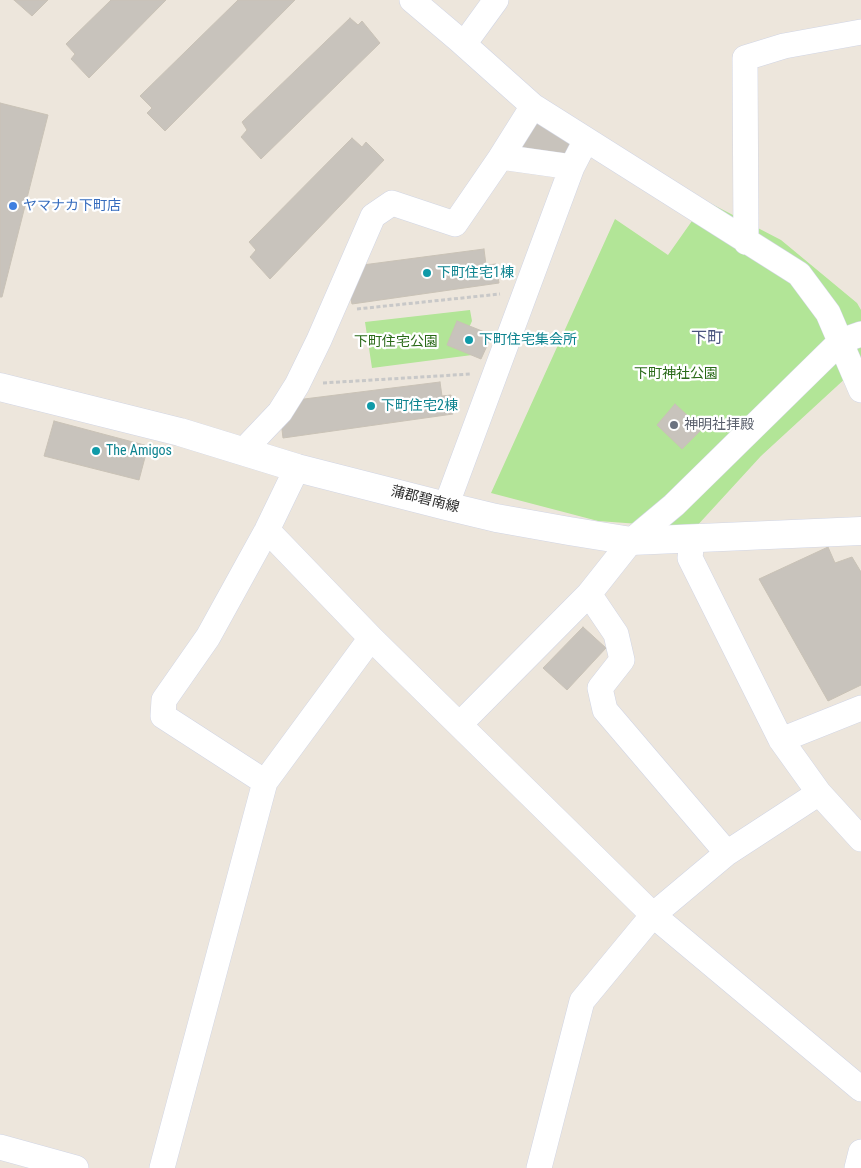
<!DOCTYPE html>
<meta charset="utf-8">
<style>
body{margin:0}
canvas{display:block;background:#ede6dc}
</style>
<canvas width="861" height="1168"></canvas>
<script>
const ctx = document.querySelector('canvas').getContext('2d');
ctx.lineJoin = 'round';
function fillPath(path, color) { ctx.fillStyle = color; ctx.fill(path, 'evenodd'); }
const toPath = rows => new Path2D(rows.map(r => 'M' + r).join(''));
function strokePath(path, color, width, dash) { ctx.strokeStyle = color; ctx.lineWidth = width; ctx.lineCap = dash ? 'butt' : 'round'; ctx.setLineDash(dash || []); ctx.stroke(path); }
function drawText(font, color, halo, rows, align = 'center') {
  ctx.font = font + ' "Roboto Condensed","Noto Sans JP",sans-serif'; ctx.lineWidth = 4.5; ctx.setLineDash([]); ctx.textBaseline = 'middle'; ctx.strokeStyle = halo; ctx.fillStyle = color; for (const [text, x, y, turn = 0] of rows) {
    ctx.save(); ctx.translate(x, y); ctx.rotate((+turn || 0) * Math.PI / 180); ctx.textAlign = isNaN(turn) ? turn : align; if (halo) ctx.strokeText(text, 0, 0); ctx.fillText(text, 0, 0); ctx.restore();
  }
}
const green = toPath([
 [706,201,781,240,857,303,861,310,861,364,761,456,695,528,598,521,491,493,615,219,668,255],
 [470,310,472,321,461,346,472,355,372,368,365,322]
]);
const building = toPath([
 [14,0,48,0,32,16,14,0],
 [111,0,166,0,89,78,71,59,75,54,66,44,111,0],
 [238,0,295,0,165,131,147,113,152,108,140,96,238,0],
 [350,18,358,25,362,21,380,43,261,159,241,137,247,130,242,122,350,18],
 [0,103,48,115,2,297,0,297,0,103],
 [538,118,580,149,572,159,511,155,538,118],
 [352,138,362,147,366,142,384,160,270,279,250,257,256,250,249,242,352,138],
 [484,249,486,265,496,264,499,283,352,304,347,282,355,266,484,249],
 [457,321,492,335,481,359,447,345,457,321],
 [440,382,442,396,451,395,453,414,283,438,280,413,288,401,440,382],
 [675,404,702,429,682,449,657,425,675,404],
 [54,421,148,446,139,480,44,456,54,421],
 [828,547,835,563,852,557,861,572,861,685,828,701,759,579,828,547],
 [583,627,606,648,567,690,543,668,583,627]
]);
const path = toPath([
 [357,309,500,294],
 [323,383,471,374]
]);
const minor = toPath([
 [412,0,458,39,533,106,799,274,828,313,861,390],
 [464,44,496,0],
 [501,157,572,167],
 [746,242,745,58,784,46,861,32],
 [243,451,280,412,297,385,319,340,373,216,392,203,455,224,501,157,533,106],
 [446,506,572,167,586,140],
 [267,530,371,638,653,915,861,1089],
 [692,539,690,558,781,740,819,793,861,839],
 [589,594,616,634,622,660,600,688,605,710,727,853],
 [460,724,589,594,631,541,674,505,841,341,861,334],
 [781,740,861,708],
 [265,782,163,716,164,700,208,637,267,530,297,468],
 [0,1147,76,1168],
 [162,1168,265,782,371,638],
 [539,1168,582,1001,653,915,727,853,819,793],
 [857,1168,861,1152]
]);
const secondary = toPath([
 [0,387,180,432,297,468,446,506,496,518,569,531,631,541,861,531]
]);
const markers = [
 [13,206,5,"#3f7fe0"],
 [427,273,5,"#0f9aa8"],
 [469,340,5,"#0f9aa8"],
 [371,406,5,"#0f9aa8"],
 [674,425,5,"#6b7280"],
 [96,451,5,"#0f9aa8"]
];
const shopNames = [
 ["ヤマナカ下町店",23,206]
];
const cultureNames = [
 ["下町住宅1棟",437,273],
 ["下町住宅集会所",479,340],
 ["下町住宅2棟",381,406],
 ["The Amigos",106,451]
];
const parkNames = [
 ["下町住宅公園",396,342],
 ["下町神社公園",676,374]
];
const worshipNames = [
 ["神明社拝殿",684,425]
];
const streetNames = [
 ["蒲郡碧南線",425,500,14]
];
const quarterNames = [
 ["下町",707,339]
];
fillPath(green, '#b2e597');
fillPath(building, '#c8c3bc');
strokePath(building, '#c9c2b6', 1);
strokePath(minor, '#d1d5e4', 26);
strokePath(secondary, '#d1d5e4', 29);
strokePath(path, '#c8c8c8', 3, [4, 2.5]);
strokePath(minor, '#fff', 25);
strokePath(secondary, '#fff', 28);
for (const [x, y, r, color] of markers) { const dot = new Path2D(); dot.arc(x, y, r, 0, 2 * Math.PI); ctx.fillStyle = color; ctx.fill(dot); strokePath(dot, '#fff', 2); }
drawText('14px', '#366cbe', '#fff', shopNames, 'left');
drawText('14px', '#0d838f', '#fff', cultureNames, 'left');
drawText('14px', '#2a6a18', '#fff', parkNames);
drawText('14px', '#5b616d', '#fff', worshipNames, 'left');
drawText('14px', '#2b2b2b', '#fff', streetNames);
drawText('16px', '#49537d', '#fff', quarterNames);
</script>
